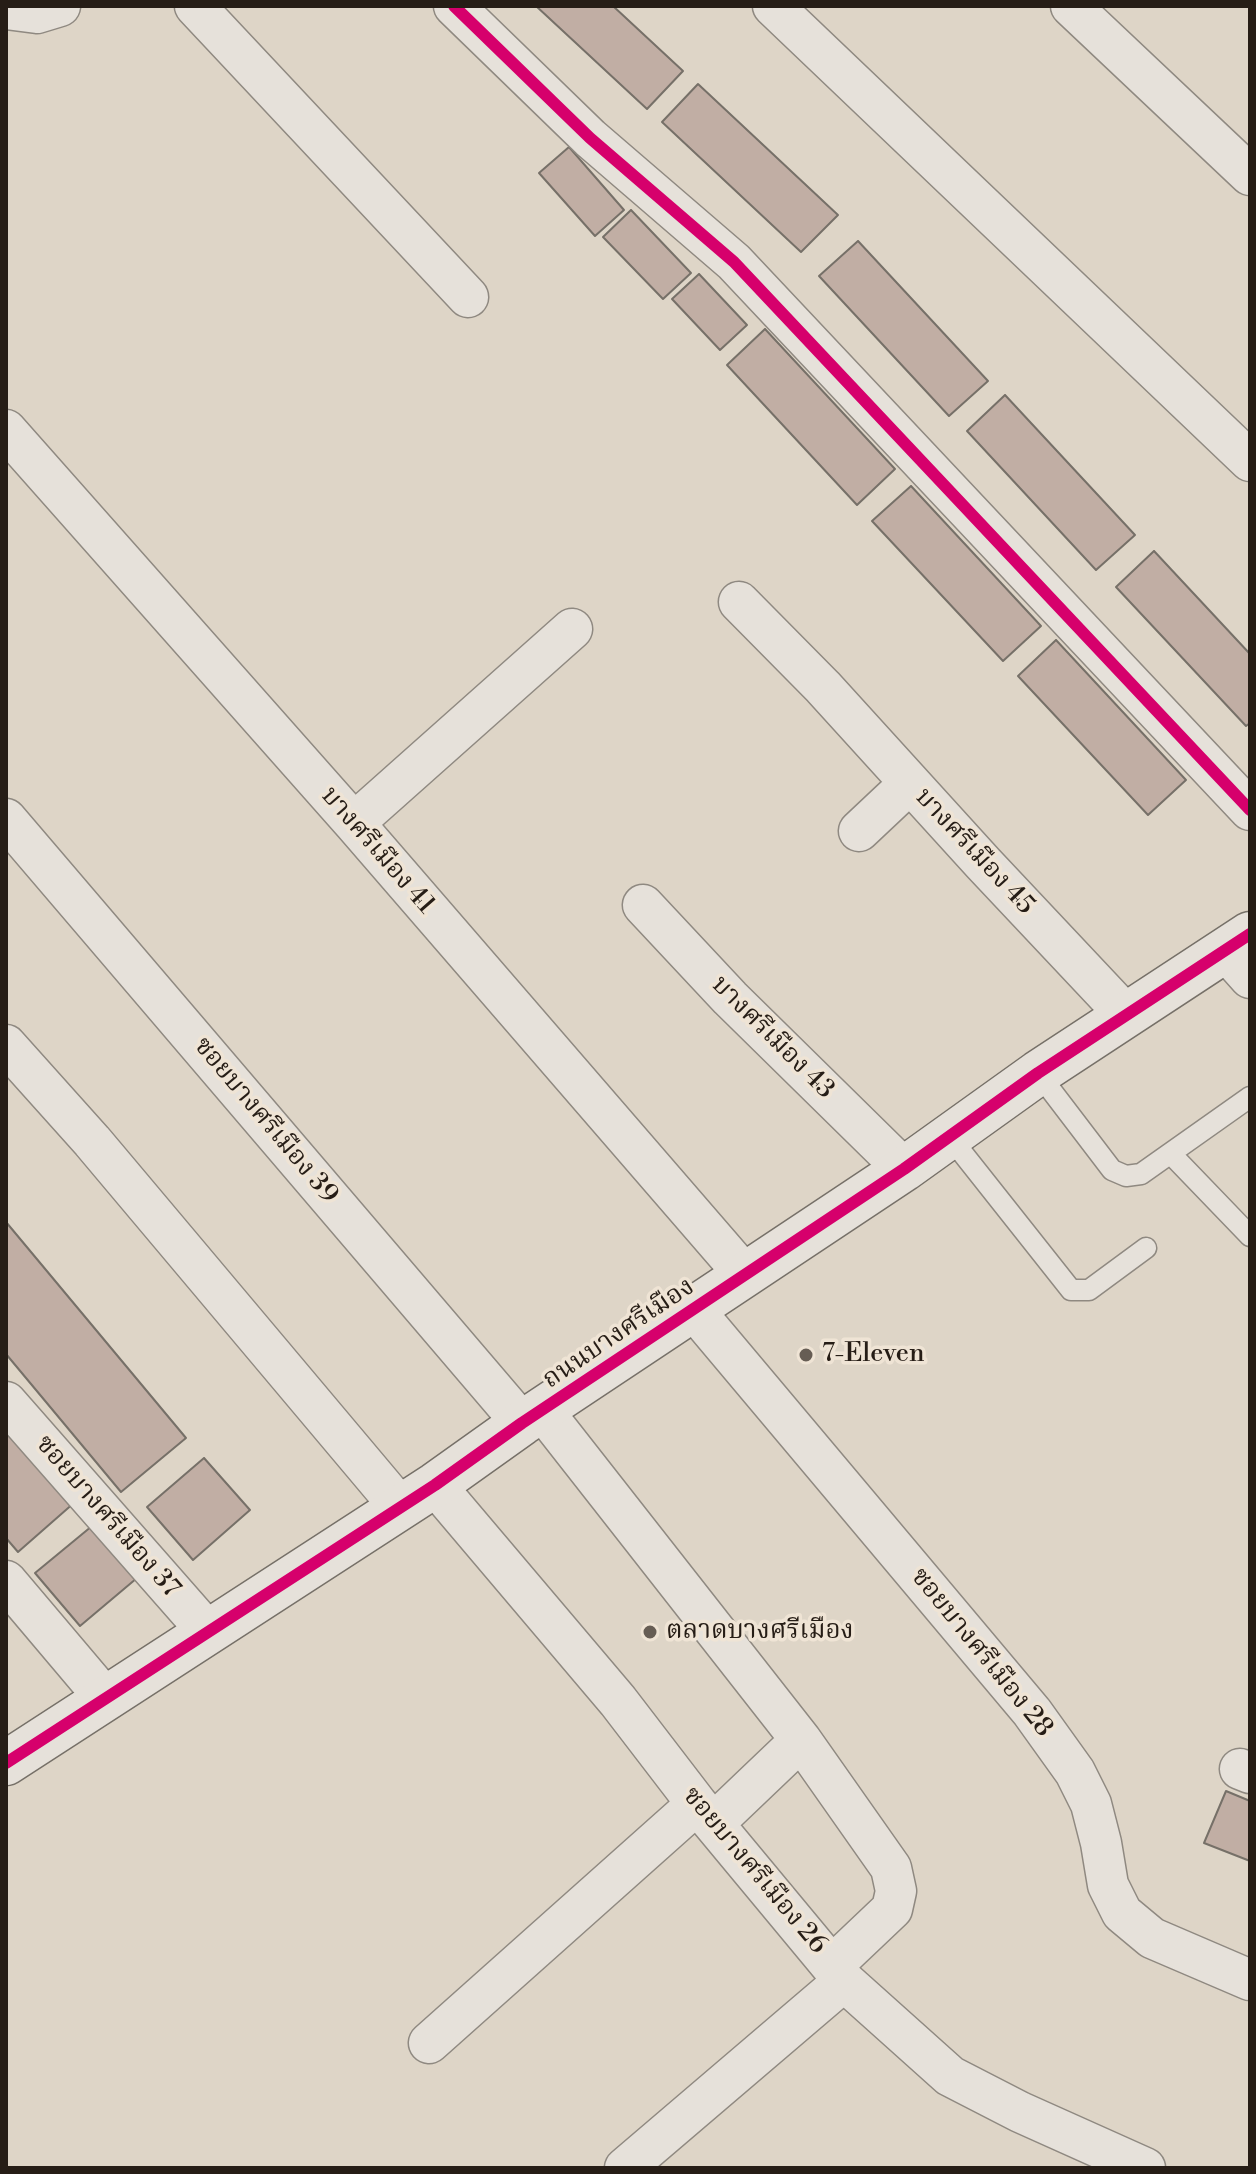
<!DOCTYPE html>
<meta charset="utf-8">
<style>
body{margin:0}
#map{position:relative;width:1256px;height:2174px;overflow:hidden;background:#ded5c7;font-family:"Libre Bodoni",serif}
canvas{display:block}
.frame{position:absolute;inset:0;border:8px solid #261d16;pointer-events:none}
</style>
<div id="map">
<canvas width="1256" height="2174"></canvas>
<div class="frame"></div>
</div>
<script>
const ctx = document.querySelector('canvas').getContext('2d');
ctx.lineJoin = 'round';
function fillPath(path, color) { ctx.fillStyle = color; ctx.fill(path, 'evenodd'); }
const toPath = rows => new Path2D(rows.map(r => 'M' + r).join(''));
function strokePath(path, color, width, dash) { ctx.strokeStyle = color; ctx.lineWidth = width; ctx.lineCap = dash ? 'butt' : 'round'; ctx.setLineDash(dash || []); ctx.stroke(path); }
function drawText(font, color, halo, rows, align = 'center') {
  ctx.font = font + ' "Libre Bodoni","Noto Serif Thai",serif'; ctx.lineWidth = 7; ctx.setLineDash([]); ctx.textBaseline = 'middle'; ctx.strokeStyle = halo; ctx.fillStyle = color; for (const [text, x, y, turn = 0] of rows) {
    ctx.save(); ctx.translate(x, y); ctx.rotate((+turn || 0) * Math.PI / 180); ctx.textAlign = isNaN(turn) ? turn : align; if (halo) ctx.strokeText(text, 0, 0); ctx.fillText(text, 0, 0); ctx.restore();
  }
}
const building = toPath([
 [536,6,613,6,683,71,647,109,536,6],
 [698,84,838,215,801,252,662,122,698,84],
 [569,147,624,210,595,236,539,173,569,147],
 [631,210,691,273,663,299,603,237,631,210],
 [858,241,988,381,949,416,819,276,858,241],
 [699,274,747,325,720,350,672,299,699,274],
 [765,329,895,469,857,505,727,365,765,329],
 [1005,395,1135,535,1096,570,967,431,1005,395],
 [911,486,1041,626,1003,661,872,521,911,486],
 [1154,551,1250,654,1250,723,1246,726,1116,587,1154,551],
 [1056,640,1186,780,1148,815,1018,676,1056,640],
 [6,1222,186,1438,121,1492,6,1354,6,1222],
 [6,1423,75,1502,18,1552,6,1538,6,1423],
 [204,1458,250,1510,193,1560,147,1507,204,1458],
 [92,1526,137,1578,80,1626,35,1573,92,1526],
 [1226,1791,1250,1801,1250,1861,1204,1843,1226,1791]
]);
const lane = toPath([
 [1038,1073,1112,1170,1126,1176,1141,1174,1250,1097],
 [949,1136,1071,1290,1089,1290,1146,1248],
 [1171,1154,1250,1236]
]);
const street = toPath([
 [195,6,468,297],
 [454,6,590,138,734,262,1250,810],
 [773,6,1250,461],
 [1071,6,1250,175],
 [6,9,37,13,60,6],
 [6,430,354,823,745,1275],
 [739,602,823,687,983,863,1127,1016],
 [6,819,522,1423],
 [354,823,572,629],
 [859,831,910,783],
 [643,905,730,998,904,1169],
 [1225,950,1250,978],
 [6,1045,92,1141,400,1507],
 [694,1310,1032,1712,1075,1772,1091,1804,1101,1843,1108,1885,1122,1913,1152,1938,1250,1980],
 [6,1402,208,1632],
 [543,1411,801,1740,891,1868,896,1891,892,1909,833,1965],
 [435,1485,618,1701,697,1804,844,1981,950,2076,1020,2112,1145,2168],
 [6,1581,105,1698],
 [1240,1769,1250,1773],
 [714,1823,801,1740],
 [429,2043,697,1804],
 [625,2168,844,1981]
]);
const secondary = toPath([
 [6,1763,435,1485,522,1423,904,1169,1038,1073,1250,934]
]);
const cycleway = toPath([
 [454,6,590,138,734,262,1250,810],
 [6,1763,435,1485,522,1423,904,1169,1038,1073,1250,934]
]);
const markers = [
 [806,1355,8,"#665d54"],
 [650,1632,8,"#665d54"]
];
const streetNames = [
 ["บางศรีเมือง 41",377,851,49],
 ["บางศรีเมือง 45",974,852,47],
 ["บางศรีเมือง 43",772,1038,45],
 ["ซอยบางศรีเมือง 39",265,1121,50],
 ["ถนนบางศรีเมือง",619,1334,-34],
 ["ซอยบางศรีเมือง 37",107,1517,49],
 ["ซอยบางศรีเมือง 28",981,1653,51],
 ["ซอยบางศรีเมือง 26",754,1871,50]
];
const poiNames = [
 ["7-Eleven",822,1355],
 ["ตลาดบางศรีเมือง",666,1632]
];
fillPath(building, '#c1aea4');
strokePath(building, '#767068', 2);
strokePath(lane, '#8f8981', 23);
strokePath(street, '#8f8981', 43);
strokePath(secondary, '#767068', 47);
strokePath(lane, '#e6e1da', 20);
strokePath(street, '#e6e1da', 40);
strokePath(secondary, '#e6e1da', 44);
strokePath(cycleway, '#d6006c', 12);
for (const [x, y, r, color] of markers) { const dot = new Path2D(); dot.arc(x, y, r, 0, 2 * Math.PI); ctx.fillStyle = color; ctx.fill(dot); strokePath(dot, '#efe4d5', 3); }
drawText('26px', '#261d16', '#efe4d5', streetNames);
drawText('26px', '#261d16', '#efe4d5', poiNames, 'left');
</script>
